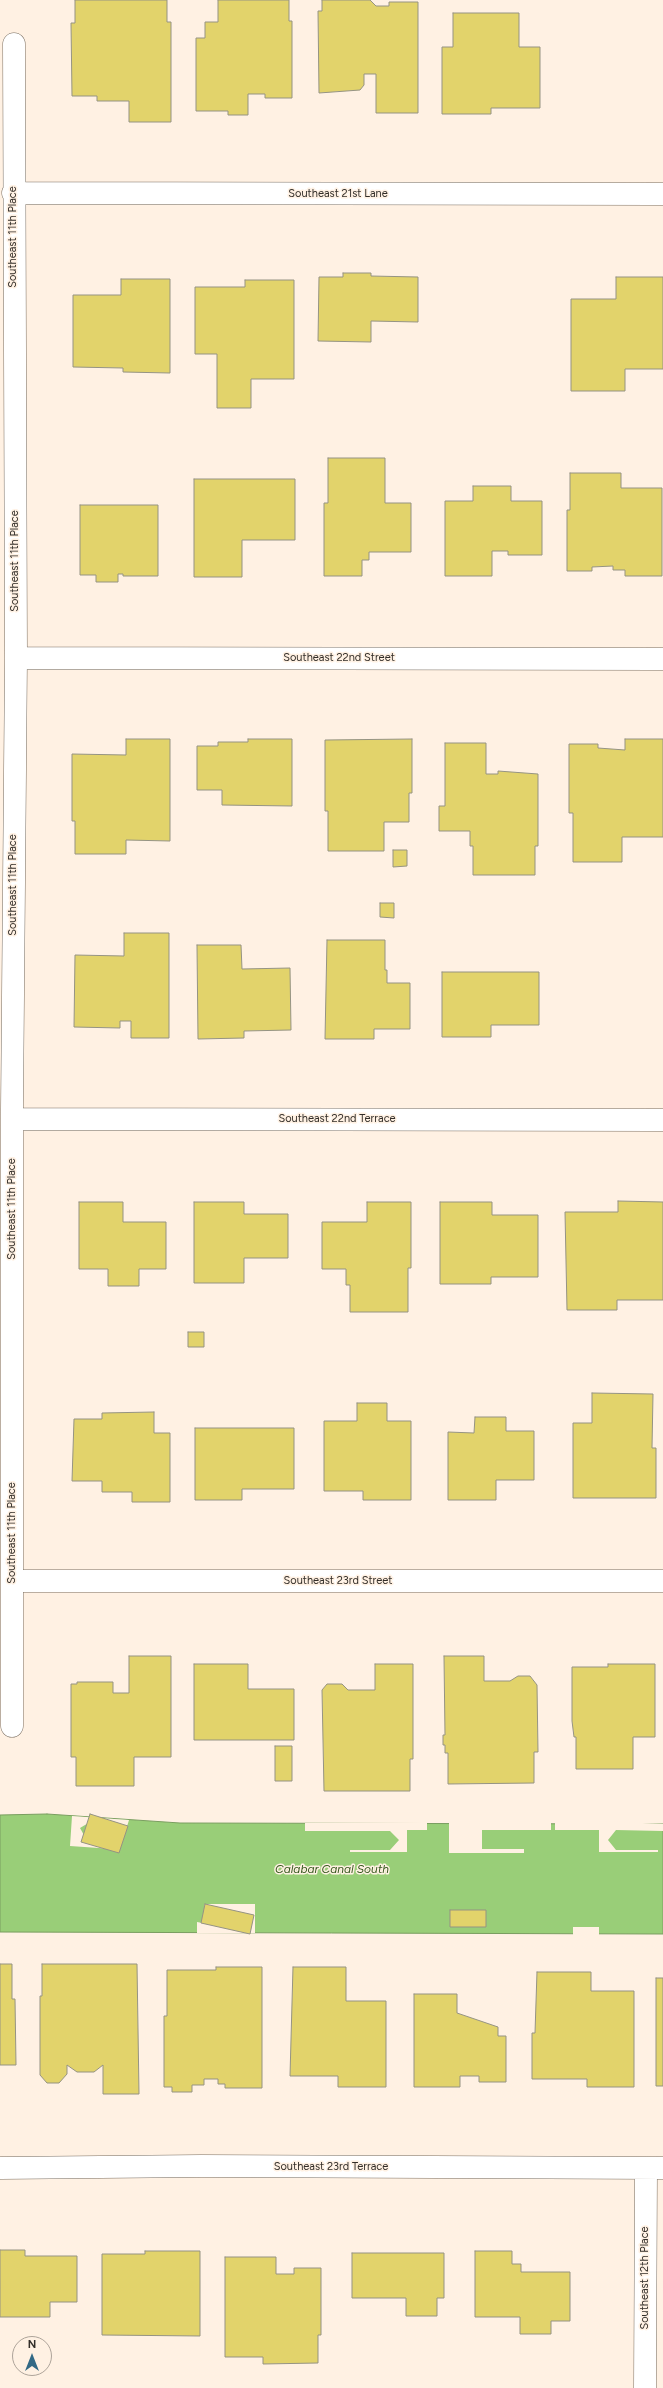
<!DOCTYPE html>
<style>
body{margin:0}
#map{position:relative;width:663px;height:2388px;overflow:hidden;background:#fff1e3;font-family:Figtree,sans-serif}
canvas{display:block}
.north{position:absolute;left:12px;top:2336px;width:40px;height:40px;box-sizing:border-box;background:#fff1e3;border:1px solid #ada399;border-radius:50%;rotate:0deg;font-size:11px;font-weight:700;line-height:16px;text-align:center;color:#332e29}
.north::after{content:'';display:block;margin:auto;width:14px;height:18px;background:#336985;clip-path:polygon(50% 0,100% 100%,50% 72%,0 100%)}
</style>
<div id="map">
<canvas width="663" height="2388"></canvas>
<div class="north">N</div>
</div>
<script>
const ctx = document.querySelector('canvas').getContext('2d');
ctx.lineJoin = 'round';
function fillPath(path, color) { ctx.fillStyle = color; ctx.fill(path, 'evenodd'); }
const toPath = rows => new Path2D(rows.map(r => 'M' + r).join(''));
function strokePath(path, color, width, dash) { ctx.strokeStyle = color; ctx.lineWidth = width; ctx.lineCap = dash ? 'butt' : 'round'; ctx.setLineDash(dash || []); ctx.stroke(path); }
function drawText(font, color, halo, rows, align = 'center') {
  ctx.font = font + ' Figtree,sans-serif'; ctx.lineWidth = 3; ctx.setLineDash([]); ctx.textBaseline = 'middle'; ctx.strokeStyle = halo; ctx.fillStyle = color; for (const [text, x, y, turn = 0] of rows) {
    ctx.save(); ctx.translate(x, y); ctx.rotate((+turn || 0) * Math.PI / 180); ctx.textAlign = isNaN(turn) ? turn : align; if (halo) ctx.strokeText(text, 0, 0); ctx.fillText(text, 0, 0); ctx.restore();
  }
}
const water = toPath([
 [47,1814,180,1823,663,1824,663,1934,0,1932,0,1815,47,1814]
]);
const pier = toPath([
 [72,1816,129,1820,125,1833,90,1822,80,1828,85,1837,113,1849,70,1846],
 [601,1821,663,1824,663,1831,616,1830,608,1840,616,1850,658,1850,658,1852,599,1852,599,1830,555,1830,555,1823,601,1823],
 [305,1823,427,1823,427,1830,407,1830,407,1852,350,1852,350,1850,390,1850,399,1840,390,1831,305,1831],
 [449,1823,551,1823,551,1830,482,1830,482,1849,524,1849,524,1853,449,1853],
 [205,1904,255,1904,255,1933,197,1933,197,1922,246,1931,249,1917,204,1907],
 [573,1927,599,1927,599,1937,522,1937,522,1935,573,1935]
]);
const building = toPath([
 [75,0,167,0,167,22,171,22,171,122,129,122,129,101,97,101,97,96,72,96,71,23,75,23,75,0],
 [218,0,289,0,289,21,292,21,292,98,265,98,265,94,248,94,248,115,228,115,228,111,196,111,196,38,205,38,205,22,218,22,218,0],
 [322,0,370,0,376,6,389,6,389,2,418,2,418,113,376,113,376,74,364,74,364,85,360,90,319,93,318,11,322,11,322,0],
 [453,13,519,13,519,47,540,47,540,108,491,108,491,114,442,114,442,47,453,47,453,13],
 [343,273,371,273,371,276,418,277,418,322,371,321,371,342,318,341,319,277,343,277,343,273],
 [616,277,663,277,663,369,625,369,625,391,571,391,571,299,616,299,616,277],
 [121,279,170,279,170,373,123,372,123,368,73,367,73,295,121,295,121,279],
 [245,280,294,280,294,379,251,379,251,408,217,408,217,354,195,354,195,287,245,287,245,280],
 [328,458,385,458,385,503,411,503,411,552,369,552,369,560,362,560,362,576,324,576,324,503,328,503,328,458],
 [570,473,621,473,621,488,662,488,662,576,625,576,625,570,613,570,613,566,592,567,592,571,567,571,567,510,570,510,570,473],
 [194,479,295,479,295,540,242,540,242,577,194,577,194,479],
 [473,486,511,486,511,501,542,501,542,555,508,555,508,551,492,551,492,576,445,576,445,501,473,501,473,486],
 [80,505,158,505,158,576,123,576,123,574,118,574,118,582,96,582,96,575,80,575,80,505],
 [126,739,170,739,170,841,126,840,126,854,75,854,75,821,72,821,72,754,126,755,126,739],
 [248,739,292,739,292,806,222,805,222,790,197,790,197,746,218,746,218,742,248,742,248,739],
 [412,739,412,793,409,793,409,822,384,822,384,851,328,851,328,811,325,811,325,740,412,739],
 [625,739,663,739,663,837,622,837,622,862,573,862,573,813,569,813,569,744,598,744,598,748,625,750,625,739],
 [445,743,486,743,486,774,498,774,498,771,538,774,538,846,535,846,535,875,473,875,473,846,470,846,470,831,439,831,439,806,445,806,445,743],
 [393,850,407,850,407,866,393,867,393,850],
 [380,903,394,903,394,918,380,917,380,903],
 [124,933,169,933,169,1038,131,1038,131,1021,120,1021,120,1028,74,1027,75,955,124,956,124,933],
 [327,940,385,940,385,970,387,970,387,983,410,983,410,1029,374,1029,374,1039,325,1039,327,940],
 [197,945,241,945,242,969,290,968,291,1030,244,1031,244,1038,198,1039,197,945],
 [442,972,539,972,539,1025,491,1025,491,1037,442,1037,442,972],
 [618,1201,663,1202,663,1300,617,1300,617,1310,567,1310,565,1212,618,1212,618,1201],
 [79,1202,123,1202,123,1222,166,1222,166,1269,139,1269,139,1286,108,1286,108,1269,79,1269,79,1202],
 [194,1202,244,1202,244,1214,288,1214,288,1258,244,1258,244,1283,194,1283,194,1202],
 [367,1202,411,1202,411,1268,408,1268,408,1312,350,1312,350,1285,346,1285,346,1269,322,1269,322,1222,367,1222,367,1202],
 [440,1202,492,1202,492,1215,538,1215,538,1277,491,1277,491,1284,440,1284,440,1202],
 [188,1332,204,1332,204,1347,188,1347,188,1332],
 [592,1393,653,1394,652,1448,656,1448,656,1498,573,1498,573,1423,592,1423,592,1393],
 [357,1403,387,1403,387,1421,411,1421,411,1500,363,1500,363,1491,324,1491,324,1421,357,1421,357,1403],
 [154,1412,154,1433,170,1433,170,1502,132,1502,132,1492,102,1492,102,1481,72,1481,74,1419,102,1419,102,1413,154,1412],
 [475,1417,506,1417,506,1431,534,1431,534,1480,496,1480,496,1500,448,1500,448,1432,474,1433,475,1417],
 [195,1428,294,1428,294,1489,242,1489,242,1500,195,1500,195,1428],
 [129,1656,171,1656,171,1757,134,1757,134,1786,76,1786,76,1757,71,1757,71,1684,77,1684,77,1682,113,1682,113,1693,129,1693,129,1656],
 [444,1656,484,1656,484,1681,510,1681,518,1676,530,1676,537,1685,538,1752,534,1752,534,1783,448,1784,448,1753,445,1753,445,1745,443,1745,443,1735,445,1735,444,1656],
 [194,1664,248,1664,248,1689,294,1689,294,1740,194,1740,194,1664],
 [375,1664,413,1664,413,1759,410,1759,410,1791,324,1791,322,1690,327,1684,342,1684,348,1690,375,1690,375,1664],
 [608,1664,655,1664,655,1737,633,1737,633,1769,576,1769,576,1737,574,1737,572,1721,572,1667,608,1667,608,1664],
 [275,1746,292,1746,292,1781,275,1781,275,1746],
 [90,1814,128,1826,119,1853,81,1842,90,1814],
 [205,1904,254,1915,250,1934,201,1923,205,1904],
 [450,1910,486,1910,486,1927,450,1927,450,1910],
 [0,1964,12,1964,12,1999,15,1999,16,2065,0,2065,0,1964],
 [42,1964,137,1964,139,2094,103,2094,103,2065,94,2072,77,2072,67,2065,67,2074,59,2083,47,2083,40,2075,40,1996,42,1996,42,1964],
 [216,1967,262,1967,262,2088,225,2088,225,2084,218,2084,218,2079,204,2079,204,2085,192,2085,192,2092,172,2092,172,2087,164,2087,164,2016,167,2016,167,1970,216,1970,216,1967],
 [293,1967,346,1967,346,2001,386,2001,386,2087,338,2087,338,2076,290,2076,293,1967],
 [537,1972,591,1972,591,1991,634,1991,634,2087,587,2087,587,2079,532,2079,532,2033,535,2033,537,1972],
 [656,1978,663,1978,663,2086,656,2086,656,1978],
 [414,1994,457,1994,457,2013,498,2027,498,2036,506,2036,506,2082,479,2082,479,2076,460,2076,460,2087,414,2087,414,1994],
 [0,2250,25,2250,25,2256,77,2256,77,2302,50,2302,50,2317,0,2317,0,2250],
 [145,2251,200,2251,200,2336,102,2335,102,2254,145,2254,145,2251],
 [475,2251,512,2251,512,2264,521,2264,521,2272,570,2272,570,2321,551,2321,551,2334,520,2334,520,2317,475,2317,475,2251],
 [352,2253,444,2253,444,2298,437,2298,437,2316,406,2316,406,2298,352,2298,352,2253],
 [225,2257,276,2257,276,2274,294,2274,294,2268,321,2268,321,2335,318,2335,318,2363,263,2364,263,2357,225,2357,225,2257]
]);
const minor = toPath([
 [13,193,663,194],
 [16,658,663,659],
 [12,1119,663,1120],
 [12,1581,663,1581],
 [12,1726,12,1108,16,658,14,44],
 [0,2168,201,2166,663,2168],
 [645,2388,646,2168]
]);
const streetNames = [
 ["Southeast 21st Lane",338,194],
 ["Southeast 11th Place",13,237,-90],
 ["Southeast 11th Place",15,561,-90],
 ["Southeast 22nd Street",339,658],
 ["Southeast 11th Place",13,885,-90],
 ["Southeast 22nd Terrace",337,1119],
 ["Southeast 11th Place",12,1209,-90],
 ["Southeast 11th Place",12,1533,-90],
 ["Southeast 23rd Street",338,1581],
 ["Southeast 23rd Terrace",331,2167],
 ["Southeast 12th Place",645,2278,-90]
];
const waterNames = [
 ["Calabar Canal South",332,1869]
];
fillPath(water, '#99ce78');
strokePath(water, '#7a9e60', 1);
fillPath(pier, '#fff1e3');
fillPath(building, '#e2d36b');
strokePath(building, '#959383', 1);
strokePath(minor, '#786d60', 23);
strokePath(minor, '#fff', 22);
drawText('11px', '#332e29', '#fff1e3', streetNames);
drawText('italic 12px', '#36581e', '#fff1e3', waterNames);
</script>
